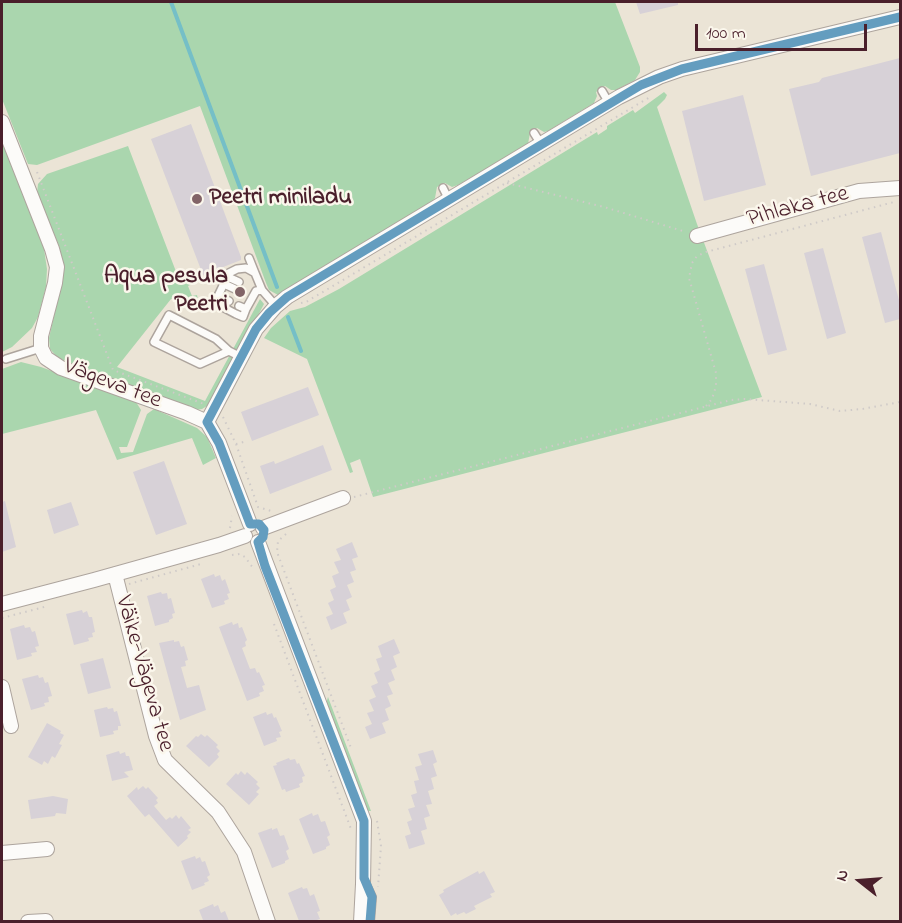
<!DOCTYPE html>
<meta charset="utf-8">
<style>
body{margin:0}
#map{position:relative;width:902px;height:923px;overflow:hidden;background:#ebe4d6;font-family:"Indie Flower",sans-serif}
canvas{display:block}
.frame{position:absolute;inset:0;border:3px solid #4a1f2b;pointer-events:none}
.north{position:absolute;left:830px;top:851px;width:60px;height:60px;-webkit-text-stroke:4px #fbf7ec;paint-order:stroke;rotate:287deg;font-size:16px;font-weight:700;line-height:24px;text-align:center;color:#4a1f2b}
.north::after{content:'';display:block;margin:auto;width:21px;height:27px;background:#4a1f2b;clip-path:polygon(50% 0,100% 100%,50% 72%,0 100%)}
.scale{position:absolute;left:695px;top:24px;width:172px;height:27px;box-sizing:border-box;border:3px solid #4a1f2b;border-top:0;padding-left:8px;font-size:18px;line-height:21px;white-space:nowrap;color:#4a1f2b;-webkit-text-stroke:4px #fbf7ec;paint-order:stroke}
</style>
<div id="map">
<canvas width="902" height="923"></canvas>
<div class="frame"></div>
<div class="north">N</div>
<div class="scale">100 m</div>
</div>
<script>
const ctx = document.querySelector('canvas').getContext('2d');
ctx.lineJoin = 'round';
function fillPath(path, color) { ctx.fillStyle = color; ctx.fill(path, 'evenodd'); }
const toPath = rows => new Path2D(rows.map(r => 'M' + r).join(''));
function strokePath(path, color, width, dash) { ctx.strokeStyle = color; ctx.lineWidth = width; ctx.lineCap = dash ? 'butt' : 'round'; ctx.setLineDash(dash || []); ctx.stroke(path); }
function drawText(font, color, halo, rows, align = 'center') {
  ctx.font = font + ' "Indie Flower",sans-serif'; ctx.lineWidth = 5; ctx.setLineDash([]); ctx.textBaseline = 'middle'; ctx.strokeStyle = halo; ctx.fillStyle = color; for (const [text, x, y, turn = 0] of rows) {
    ctx.save(); ctx.translate(x, y); ctx.rotate((+turn || 0) * Math.PI / 180); ctx.textAlign = isNaN(turn) ? turn : align; if (halo) ctx.strokeText(text, 0, 0); ctx.fillText(text, 0, 0); ctx.restore();
  }
}
const green = toPath([
 [2,2,615,2,640,67,640,72,635,80,616,90,611,90,605,86,596,92,597,96,594,103,548,131,544,132,537,128,530,133,528,144,524,148,458,185,452,187,445,183,437,187,435,198,431,203,278,295,269,290,266,283,200,106,37,165,28,164,2,99],
 [664,92,667,95,665,99,657,107,697,224,762,397,373,497,360,459,350,463,353,472,350,473,307,359,264,338,271,328,290,311,305,307,339,289,597,132,598,135,607,129,607,126,633,110,635,113],
 [2,138,44,249,47,269,46,287,38,317,32,328,12,347,2,352],
 [128,146,180,282,188,280,192,284,188,286,192,296,197,295,199,304,171,299,117,367,205,401,260,299,264,304,212,403,202,409,196,410,58,358,50,349,49,338,61,285,62,268,59,246,37,193,38,184,47,174],
 [21,362,41,367,136,402,141,410,127,447,119,447,121,453,133,452,147,414,154,409,197,428,207,437,216,458,203,465,192,438,117,460,96,410,2,434,2,369],
 [328,697,371,811,367,811,326,704]
]);
const stream = toPath([
 [171,2,277,287],
 [288,317,301,351]
]);
const building = toPath([
 [636,2,678,2,678,5,640,14],
 [900,58,900,153,811,176,789,89,819,82,822,78],
 [743,95,766,185,704,201,682,111],
 [191,124,241,257,241,260,203,275,151,139],
 [881,232,900,304,900,319,885,323,862,237],
 [823,248,846,333,827,339,804,253],
 [764,264,787,350,768,355,745,269],
 [308,387,319,415,252,441,241,412],
 [323,445,332,470,270,494,260,466,274,461,275,464],
 [164,461,187,524,156,535,133,472],
 [5,501,16,547,2,552,2,502],
 [71,502,79,525,54,534,47,510],
 [352,542,358,557,352,559,356,570,350,572,354,582,347,585,352,597,346,600,350,610,343,613,347,623,331,630,326,617,333,614,328,603,334,600,330,590,336,587,332,576,339,573,334,562,341,560,336,549],
 [214,574,215,577,220,575,222,581,225,579,230,593,227,594,229,599,224,601,225,604,212,608,201,579],
 [161,592,162,594,167,593,168,599,171,598,175,613,172,614,173,618,169,620,169,622,155,626,147,596],
 [82,610,83,613,87,611,89,617,92,617,95,632,92,633,93,637,88,638,89,641,74,645,66,614],
 [232,622,233,625,238,623,239,628,242,627,247,640,245,642,246,646,242,648,250,669,255,668,257,673,259,672,265,685,262,686,264,691,259,693,260,696,247,701,219,627],
 [24,625,25,628,30,627,32,632,35,631,39,646,35,647,37,652,31,653,32,656,17,660,10,629],
 [394,639,400,653,393,656,397,667,391,670,395,680,388,683,393,694,387,696,391,706,385,709,389,720,382,723,386,733,370,739,365,727,372,724,367,713,374,711,369,700,376,697,371,686,378,683,374,673,380,670,376,659,382,657,378,646],
 [174,640,174,642,179,641,181,647,184,646,188,660,185,661,186,666,181,667,187,688,199,685,206,710,180,720,159,643],
 [103,658,111,688,88,694,80,664],
 [38,675,39,678,43,677,45,683,48,682,52,696,48,697,49,702,44,703,45,706,31,710,22,679],
 [107,707,108,709,113,708,114,712,117,711,121,726,118,726,118,730,113,731,114,734,100,737,94,710],
 [266,712,267,715,272,713,274,718,276,717,282,731,279,732,281,737,276,738,277,741,264,746,253,717],
 [47,723,61,731,60,733,64,735,59,744,62,745,55,758,52,756,48,764,44,761,42,765,28,757],
 [201,734,205,737,207,735,218,745,216,747,220,751,217,754,219,757,209,767,186,746,196,736,198,737],
 [433,750,437,762,433,764,437,776,431,778,434,789,428,791,432,804,426,805,430,816,424,818,427,829,421,831,425,844,409,849,405,836,411,834,407,822,412,820,408,809,415,807,411,795,417,793,414,781,419,780,415,767,422,765,418,754],
 [119,751,120,754,125,752,126,756,129,756,133,770,124,772,129,777,112,781,106,755],
 [289,758,290,760,295,759,297,764,299,763,305,776,302,777,303,782,299,784,300,787,286,792,285,789,282,790,273,766,277,765,276,763],
 [241,771,245,775,247,772,258,782,256,784,260,788,256,792,259,794,249,805,226,784,236,773,238,775],
 [143,786,146,789,148,787,158,798,156,800,158,803,154,806,166,820,170,817,172,819,176,815,179,819,181,816,191,828,188,830,191,832,187,836,188,838,178,847,149,814,145,817,127,796,137,787,138,790],
 [53,796,68,799,66,814,56,813,55,816,31,819,28,800],
 [312,813,313,816,318,814,321,822,325,821,330,835,327,837,330,845,326,847,326,849,313,854,299,819],
 [272,828,272,830,277,828,280,836,284,835,289,849,286,851,289,859,285,861,285,863,272,868,258,833],
 [195,856,196,859,200,857,202,862,205,861,210,875,207,877,209,881,204,883,205,885,192,890,181,861],
 [478,871,479,874,484,871,495,892,490,894,492,897,474,906,476,909,466,914,464,912,457,915,456,913,451,916,439,895,444,892,443,890],
 [302,887,303,889,307,888,310,896,314,894,320,911,317,912,320,919,314,921,299,921,288,893],
 [213,904,214,907,218,905,221,913,225,911,229,921,200,921,203,920,199,910]
]);
const path = toPath([
 [37,172,113,370,204,404],
 [507,183,604,207,686,232],
 [301,303,306,302,650,97],
 [706,406,712,399,716,386,716,373,689,278,692,263,697,256,706,252,894,202],
 [223,417,236,444,258,507,271,511],
 [236,444,247,441],
 [354,497,731,400,745,399,810,404,840,411,862,409,900,402],
 [230,528,232,516],
 [286,534,278,541,277,552,351,748],
 [232,555,240,554,245,557,253,568],
 [129,584,201,564],
 [2,618,48,606],
 [274,624,351,829],
 [377,821,381,846,378,887]
]);
const lane = toPath([
 [602,91,609,103],
 [534,133,541,144],
 [443,188,449,200],
 [249,258,255,273],
 [228,277,239,282],
 [224,284,235,289],
 [262,290,276,306],
 [218,296,215,303,236,314,243,317,246,309],
 [229,301,218,296,229,273,237,269,246,268,255,273,262,290,256,291,246,309,239,306],
 [229,351,200,364,154,342,169,315,216,339,229,351,241,357],
 [6,359,41,348],
 [366,884,372,897,370,922]
]);
const street = toPath([
 [2,122,52,249,57,267,55,283,41,336,41,348,46,358,61,368,187,413,207,422,219,443,250,524],
 [697,236,859,191,900,188],
 [207,422,256,329,276,306,287,297,619,97,659,77,682,69,900,17],
 [263,528,343,498],
 [258,542,364,821,363,884,361,922],
 [115,574,156,736,165,760,218,812,244,852,268,922],
 [2,604,94,580,219,545,245,536],
 [2,687,11,726],
 [2,853,47,849],
 [28,922,46,921]
]);
const bus1 = toPath([
 [370,922,372,897,364,878,364,821,265,566,258,542,263,537,264,530,259,524,250,524,219,443,207,422,256,329,269,313,287,297,641,85,682,69,900,17]
]);
const markers = [
 [197,199,6,"#826467"],
 [240,292,6,"#826467"]
];
const poiNames = [
 ["Peetri miniladu",209,199],
 ["Aqua pesula",228,278,"right"],
 ["Peetri",228,306,"right"]
];
const streetNames = [
 ["Pihlaka tee",798,208,-15],
 ["Vägeva tee",112,385,21],
 ["Väike-Vägeva tee",143,674,74]
];
fillPath(green, '#aad6ae');
strokePath(stream, '#75bfc7', 4);
fillPath(building, '#d7d1d7');
strokePath(lane, '#ada49d', 10);
strokePath(street, '#ada49d', 16);
strokePath(path, '#cfcac8', 2, [1.5, 4.5]);
strokePath(lane, '#fcfbf9', 7);
strokePath(street, '#fcfbf9', 14);
strokePath(bus1, '#649dbf', 9);
for (const [x, y, r, color] of markers) { const dot = new Path2D(); dot.arc(x, y, r, 0, 2 * Math.PI); ctx.fillStyle = color; ctx.fill(dot); strokePath(dot, '#fbf7ec', 2); }
drawText('bold 24px', '#4a1f2b', '#fbf7ec', poiNames, 'left');
drawText('24px', '#4a1f2b', '#fbf7ec', streetNames);
</script>
